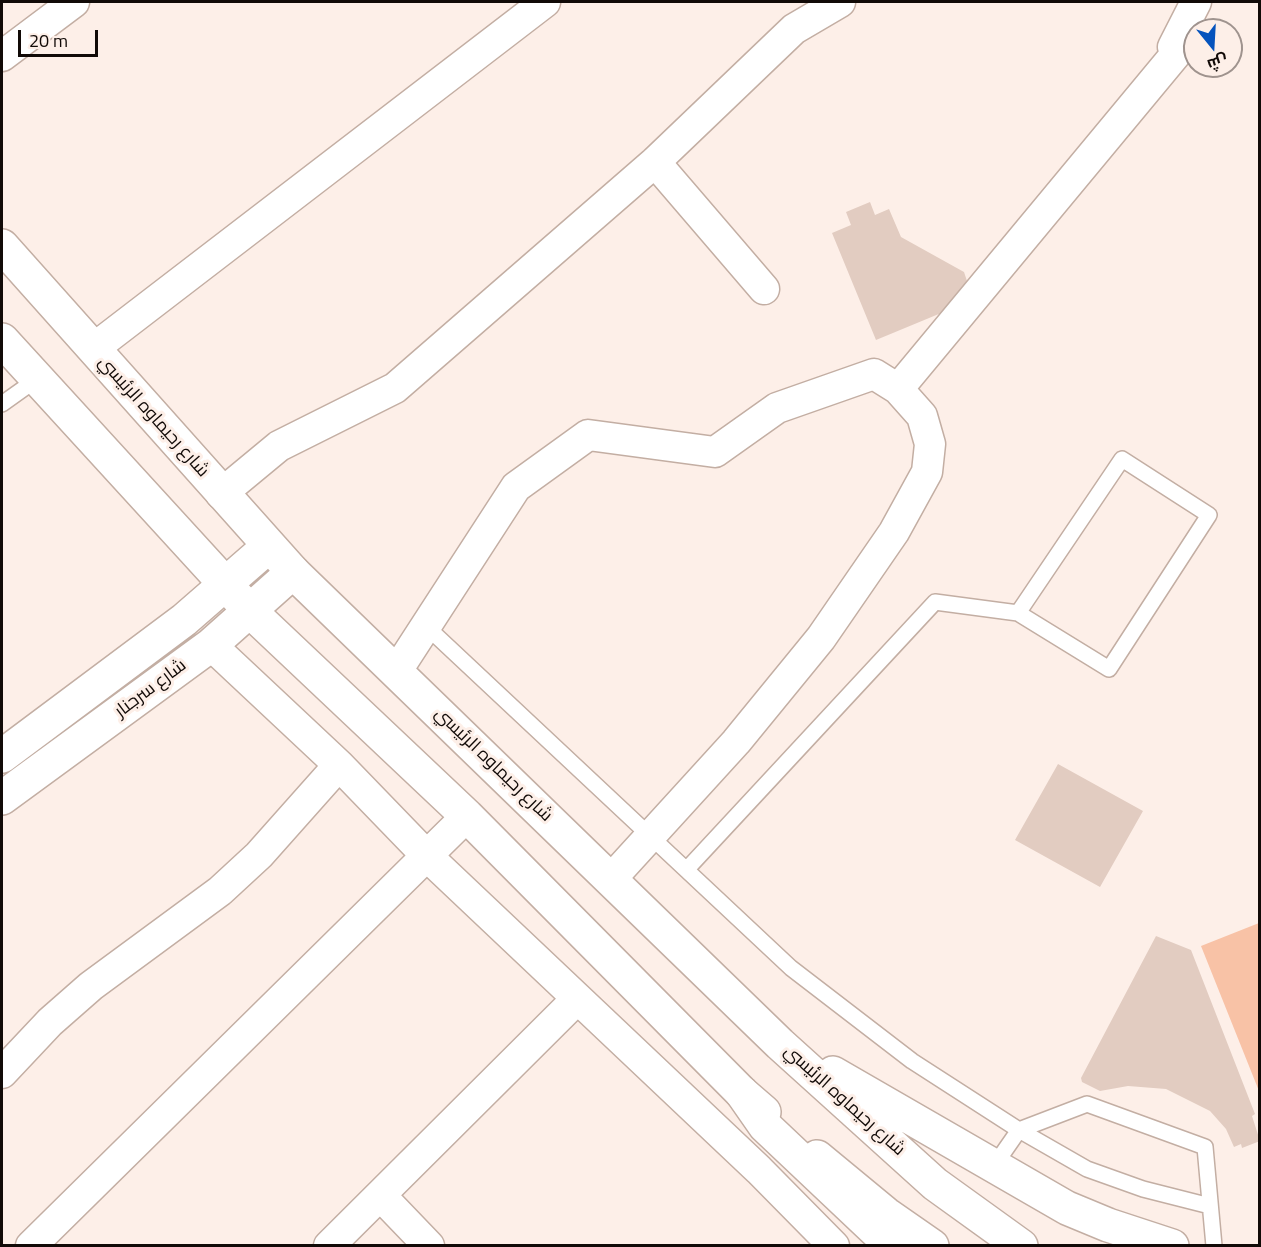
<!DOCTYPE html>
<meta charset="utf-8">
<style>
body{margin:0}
#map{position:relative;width:1261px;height:1247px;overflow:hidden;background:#fdefe8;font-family:"Titillium Web",Cairo,sans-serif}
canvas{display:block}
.frame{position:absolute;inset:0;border:3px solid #110a07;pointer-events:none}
.north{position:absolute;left:1183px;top:18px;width:60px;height:60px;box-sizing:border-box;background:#fdefe8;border:2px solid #9f938e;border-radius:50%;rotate:162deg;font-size:16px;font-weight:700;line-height:24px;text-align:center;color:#110a07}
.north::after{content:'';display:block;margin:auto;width:21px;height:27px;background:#0553bd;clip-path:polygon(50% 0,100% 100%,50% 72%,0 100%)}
.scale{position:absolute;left:18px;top:30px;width:80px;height:27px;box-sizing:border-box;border:3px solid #110a07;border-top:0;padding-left:8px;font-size:18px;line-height:21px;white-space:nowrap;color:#110a07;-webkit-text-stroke:4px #fdefe8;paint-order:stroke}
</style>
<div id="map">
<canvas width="1261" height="1247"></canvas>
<div class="frame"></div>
<div class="north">ش</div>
<div class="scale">20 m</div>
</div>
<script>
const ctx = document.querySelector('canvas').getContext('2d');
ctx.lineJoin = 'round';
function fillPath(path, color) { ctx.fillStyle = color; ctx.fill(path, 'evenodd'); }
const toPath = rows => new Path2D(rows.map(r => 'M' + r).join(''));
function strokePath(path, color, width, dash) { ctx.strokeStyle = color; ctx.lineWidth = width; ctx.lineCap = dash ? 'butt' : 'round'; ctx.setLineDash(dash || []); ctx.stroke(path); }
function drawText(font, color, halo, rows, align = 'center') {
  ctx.font = font + ' "Titillium Web",Cairo,sans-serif'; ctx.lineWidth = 6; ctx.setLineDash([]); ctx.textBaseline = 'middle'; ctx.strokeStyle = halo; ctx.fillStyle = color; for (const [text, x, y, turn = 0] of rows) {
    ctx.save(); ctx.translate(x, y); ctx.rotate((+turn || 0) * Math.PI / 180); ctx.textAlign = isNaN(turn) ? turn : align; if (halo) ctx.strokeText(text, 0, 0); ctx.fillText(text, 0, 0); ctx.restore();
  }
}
const green = toPath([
 [1259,923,1259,1091,1201,946]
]);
const building = toPath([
 [870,202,875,215,889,209,901,237,964,272,968,284,946,311,876,340,832,233,851,225,846,212],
 [1058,764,1143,811,1100,887,1015,840],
 [1156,936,1191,950,1255,1114,1252,1116,1260,1141,1242,1148,1241,1144,1234,1147,1226,1129,1210,1111,1166,1089,1128,1086,1100,1091,1082,1082,1081,1078]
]);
const service = toPath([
 [2,404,37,379],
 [427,627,791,968,912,1061,1019,1130,1087,1169,1143,1189,1210,1206],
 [687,869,935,602,1018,613,1122,459,1209,515,1109,669,1018,613],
 [994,1166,1019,1130,1087,1104,1205,1147,1214,1246]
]);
const minor = toPath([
 [1173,47,1196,2],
 [2,56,74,2],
 [655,162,764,289],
 [93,349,545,2],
 [898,389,1195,31],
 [221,494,279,446,395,388,655,162,794,29,840,2],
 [211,645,339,765,427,856,759,1170,834,1246],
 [396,672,516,487,588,435,715,452,777,408,874,374,898,389,922,416,930,444,927,472,894,532,821,638,736,742,612,878],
 [2,1073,50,1022,91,986,220,891,259,855,339,765],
 [381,1196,429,1246],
 [31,1246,467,816],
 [329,1246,577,999]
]);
const tertiary = toPath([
 [2,756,184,620,269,546],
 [2,798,211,645,293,572]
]);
const primary = toPath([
 [2,246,293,572,780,1044,935,1184,1021,1246],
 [2,340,250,611,467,816,742,1093,764,1112],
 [833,1073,1067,1208,1108,1225,1172,1246],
 [817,1157,886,1214,932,1246]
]);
const trunk = toPath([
 [742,1093,765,1126,892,1246]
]);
const streetNames = [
 ["شارع رحيماوه الرئيسي",153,417,48],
 ["شارع سرجنار",151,689,-37],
 ["شارع رحيماوه الرئيسي",493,765,44],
 ["شارع رحيماوه الرئيسي",844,1101,42]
];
fillPath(green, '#f8c2a6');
fillPath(building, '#e2ccc1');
strokePath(service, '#c3aea3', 18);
strokePath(minor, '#c3aea3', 33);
strokePath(tertiary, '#c3aea3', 36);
strokePath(primary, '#c3aea3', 36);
strokePath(trunk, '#c3aea3', 36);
strokePath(service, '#fff', 15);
strokePath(minor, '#fff', 30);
strokePath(tertiary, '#fff', 33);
strokePath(primary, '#fff', 33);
strokePath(trunk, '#fff', 33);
drawText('18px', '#110a07', '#fdefe8', streetNames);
</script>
